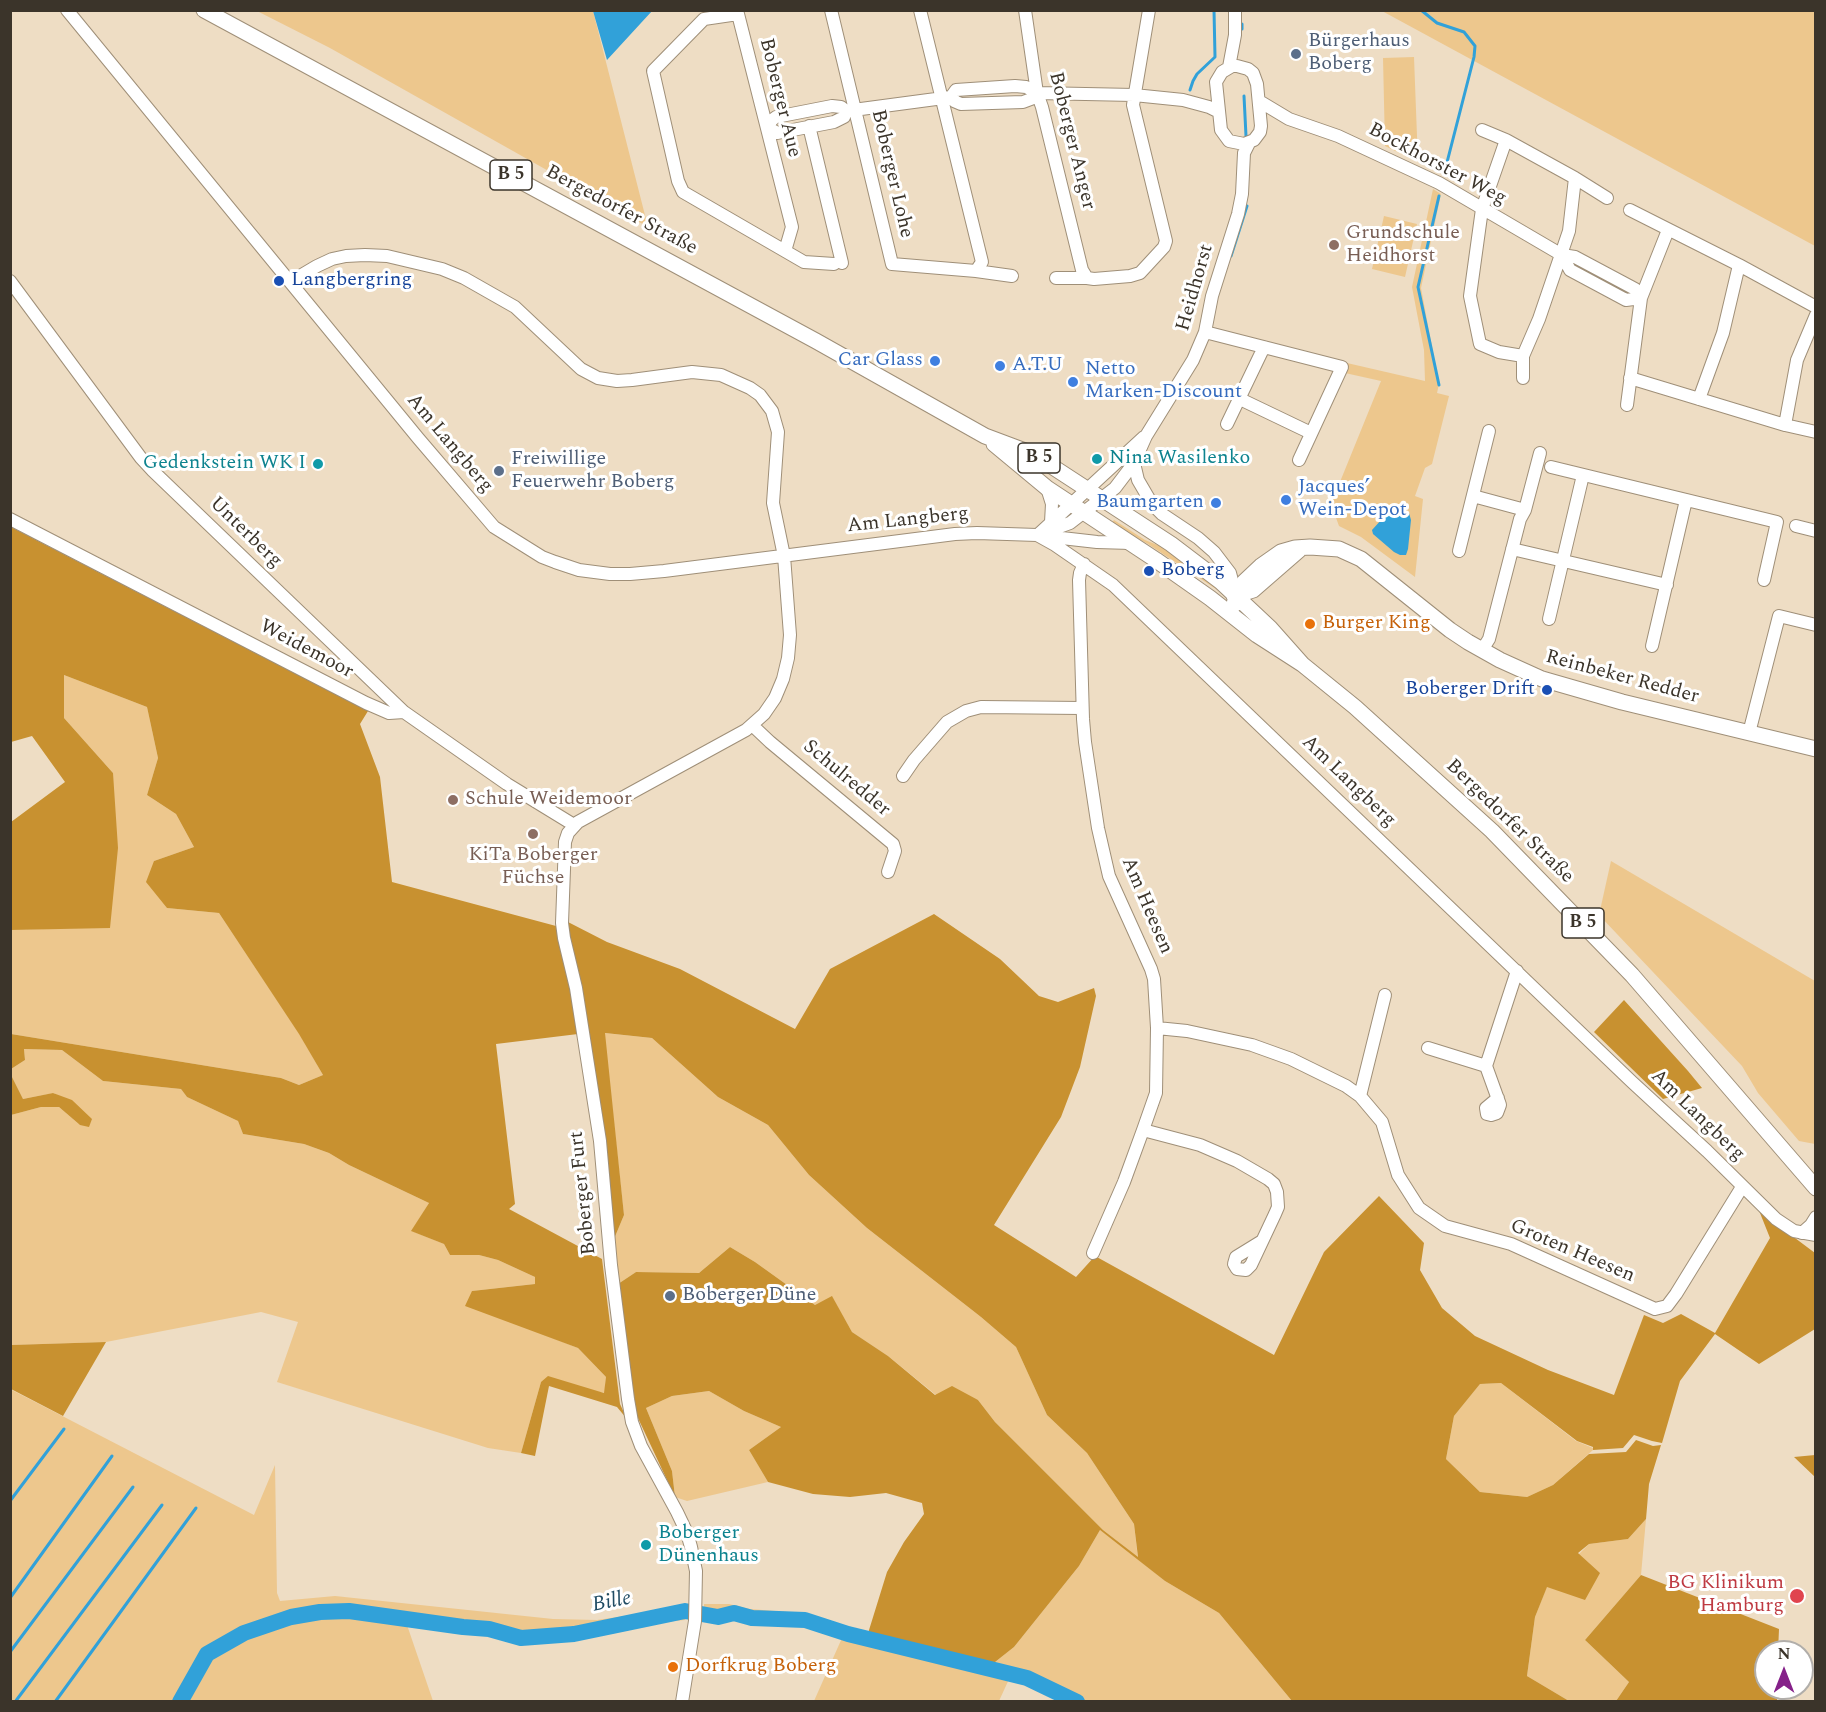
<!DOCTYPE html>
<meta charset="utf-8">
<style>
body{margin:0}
#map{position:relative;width:1826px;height:1712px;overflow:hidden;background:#eeddc4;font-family:Spectral,serif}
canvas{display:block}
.frame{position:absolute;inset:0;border:12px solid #3b342a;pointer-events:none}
.north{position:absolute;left:1754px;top:1640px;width:60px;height:60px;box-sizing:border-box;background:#fff;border:2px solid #b1aeaa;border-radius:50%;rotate:0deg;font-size:16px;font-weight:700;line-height:24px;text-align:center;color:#3b342a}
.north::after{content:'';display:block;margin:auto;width:21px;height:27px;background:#852189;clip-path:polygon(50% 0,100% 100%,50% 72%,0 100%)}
</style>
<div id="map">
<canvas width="1826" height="1712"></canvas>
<div class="frame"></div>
<div class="north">N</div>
</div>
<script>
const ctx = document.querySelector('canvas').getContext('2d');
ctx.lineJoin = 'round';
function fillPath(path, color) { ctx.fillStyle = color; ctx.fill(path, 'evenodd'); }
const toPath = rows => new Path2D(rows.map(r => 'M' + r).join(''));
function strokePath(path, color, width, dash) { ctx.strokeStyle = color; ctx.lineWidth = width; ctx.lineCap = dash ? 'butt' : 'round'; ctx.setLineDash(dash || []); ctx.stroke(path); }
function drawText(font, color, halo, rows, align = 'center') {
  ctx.font = font + ' Spectral,serif'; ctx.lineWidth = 6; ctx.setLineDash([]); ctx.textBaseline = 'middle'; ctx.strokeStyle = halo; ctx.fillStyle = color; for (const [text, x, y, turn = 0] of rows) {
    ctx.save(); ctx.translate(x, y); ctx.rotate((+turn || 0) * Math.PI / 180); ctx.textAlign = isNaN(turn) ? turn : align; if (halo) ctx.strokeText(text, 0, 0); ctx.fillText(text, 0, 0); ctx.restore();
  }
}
const green = toPath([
 [257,11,593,11,648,227,330,48],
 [1382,11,1815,11,1815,246],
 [1414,57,1416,110,1418,162,1385,146,1383,58],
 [1433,189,1441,194,1421,288,1439,384,1437,393,1449,396,1432,464,1425,468,1415,496,1423,499,1415,577,1361,537,1339,526,1331,504,1381,381,1345,373,1347,363,1425,381,1424,350,1412,287],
 [1384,216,1417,224,1405,277,1372,269],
 [1114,520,1145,540,1165,548,1221,590,1219,591,1148,544,1111,524],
 [64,675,147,707,158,758,147,795,176,814,194,847,154,861,167,908,219,913,299,1033,323,1075,299,1085,281,1078,11,1034,10,930,110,927,113,773,64,718],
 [1611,861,1815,981,1815,1144,1799,1141,1758,1093,1742,1066,1599,915],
 [604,1033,652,1038,718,1097,768,1125,809,1175,867,1228,981,1317,1016,1347,1047,1415,1087,1453,1134,1524,1138,1559,1165,1581,1219,1613,1292,1701,1085,1701,1028,1675,990,1666,1014,1647,1079,1566,1100,1530,1130,1551,1103,1530,995,1422,978,1400,936,1395,888,1356,852,1332,832,1297,815,1305,755,1262,730,1247,699,1273,636,1272,618,1284,614,1239,624,1215],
 [24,1049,62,1050,103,1081,181,1089,187,1097,238,1121,243,1134,304,1144,329,1153,349,1165,429,1203,412,1231,444,1244,450,1255,479,1255,498,1260,535,1277,535,1284,472,1291,527,1328,578,1348,606,1377,605,1393,541,1382,521,1453,488,1448,277,1382,298,1322,261,1312,106,1342,11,1345,11,1115,41,1107,59,1107,80,1125,54,1093,23,1099,11,1075,11,1069,25,1060],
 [1501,1383,1576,1441,1593,1448,1593,1450,1553,1485,1527,1497,1480,1492,1446,1459,1454,1416,1480,1384],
 [10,1389,254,1515,275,1465,277,1593,280,1601,335,1596,553,1619,597,1620,652,1612,683,1604,685,1620,631,1625,575,1638,520,1642,488,1634,407,1625,433,1701,11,1701],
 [709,1391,744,1411,781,1427,749,1450,768,1482,687,1501,675,1497,672,1471,646,1408,672,1396],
 [1646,1519,1641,1575,1585,1640,1629,1682,1616,1701,1569,1701,1527,1676,1535,1617,1547,1586,1589,1544,1628,1539],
 [704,1604,729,1604,750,1609,788,1612,788,1615,732,1610,704,1611],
 [842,1638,959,1662,1010,1677,999,1701,814,1701]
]);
const forest = toPath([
 [11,527,368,711,360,724,380,777,392,882,556,926,571,987,578,1034,496,1044,515,1204,509,1209,602,1259,620,1404,627,1419,617,1407,549,1386,535,1456,521,1453,541,1382,548,1376,604,1393,606,1377,578,1348,465,1306,472,1291,535,1284,535,1277,498,1260,479,1255,450,1255,444,1244,411,1231,429,1203,349,1165,329,1153,304,1144,243,1134,238,1121,187,1097,181,1089,103,1081,62,1050,24,1049,25,1060,11,1069,11,1034,281,1078,299,1085,323,1075,299,1034,219,913,167,908,146,882,154,861,194,847,176,814,147,795,158,758,147,707,64,675,64,718,113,773,118,848,110,928,11,930,11,822,65,782,32,736,11,742],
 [934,914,1000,959,1039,996,1058,1002,1094,988,1096,996,1080,1067,1061,1117,994,1225,1076,1277,1095,1256,1274,1355,1324,1252,1379,1196,1424,1243,1420,1270,1442,1308,1475,1336,1548,1370,1614,1395,1644,1315,1663,1323,1681,1314,1715,1333,1770,1238,1758,1208,1787,1232,1815,1253,1815,1329,1759,1364,1715,1334,1680,1381,1662,1443,1652,1441,1634,1435,1623,1448,1593,1450,1593,1447,1577,1441,1501,1383,1480,1384,1454,1416,1446,1459,1480,1492,1527,1497,1553,1485,1589,1454,1626,1452,1636,1440,1653,1446,1661,1445,1649,1484,1646,1519,1628,1539,1589,1544,1578,1553,1600,1573,1585,1600,1547,1587,1535,1617,1527,1676,1569,1701,1292,1701,1219,1613,1165,1581,1100,1530,1079,1566,1014,1647,990,1666,865,1643,887,1572,904,1542,924,1514,922,1503,886,1493,850,1497,813,1494,768,1482,749,1450,781,1427,744,1411,709,1391,672,1396,646,1408,672,1471,675,1497,637,1416,618,1284,636,1272,699,1273,730,1247,755,1262,815,1305,832,1296,852,1332,888,1356,935,1395,952,1386,978,1400,995,1422,1103,1530,1138,1557,1134,1524,1087,1453,1047,1415,1016,1347,981,1317,867,1228,809,1175,768,1125,718,1097,652,1038,605,1033,624,1215,614,1239,568,922,607,942,680,969,795,1029,830,969],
 [1624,1000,1688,1071,1702,1088,1663,1099,1594,1032],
 [11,1075,23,1099,53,1093,72,1100,92,1119,89,1127,80,1125,59,1107,41,1107,11,1115],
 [106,1342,63,1416,11,1389,11,1345],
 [1815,1455,1816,1455,1815,1477,1794,1457],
 [1641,1575,1779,1629,1778,1652,1766,1652,1766,1688,1777,1688,1777,1701,1616,1701,1629,1682,1585,1640]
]);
const water = toPath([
 [593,11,593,10,652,11,607,60],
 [1398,507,1409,513,1411,520,1408,549,1406,555,1400,555,1394,552,1373,534,1372,530,1392,508]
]);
const stream = toPath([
 [1421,10,1437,23,1464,32,1475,46,1474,57,1444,174],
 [1242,24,1242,29],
 [1190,90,1193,81,1197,74,1215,57,1214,10],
 [1244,96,1246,136],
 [1439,196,1418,287,1439,385],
 [1231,256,1247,206],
 [10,1501,64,1429],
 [10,1598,112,1456],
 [10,1652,133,1487],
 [15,1702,162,1505],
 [55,1702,196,1508]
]);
const river = toPath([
 [180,1702,207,1654,244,1633,291,1617,320,1612,349,1611,463,1627,489,1629,521,1638,574,1634,685,1611,718,1617,734,1613,752,1618,805,1620,848,1634,1027,1678,1077,1702]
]);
const minor = toPath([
 [67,10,418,438,494,527,542,557,555,562,579,570,610,574,630,574,664,571,955,534,977,533,1037,535,1070,523,1115,488,1134,463,1146,436,1193,360,1205,332,1212,296,1238,214,1242,194,1244,153,1249,143],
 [831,10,892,264,976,271,982,262,920,10],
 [1025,10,1037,93,1042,107,1082,270,1087,278,1094,279,1130,276,1140,273,1164,247,1166,241,1133,105,1149,10],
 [738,14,792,227,785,251,683,192,678,181,653,71,704,19,738,14],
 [1232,66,1237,66,1248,69,1253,73,1257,84,1261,126,1260,132,1254,140,1244,144,1229,141,1221,130,1216,82,1222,72,1232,66],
 [1229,67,1235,35,1235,10],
 [951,97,954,101,961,104,1023,102,1031,99,1037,93],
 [1259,101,1289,119,1338,136,1439,183,1562,255,1570,270,1626,300,1641,298,1635,289,1575,257,1562,255],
 [846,111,844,117,834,122,777,133,767,127,772,120,776,117,832,106,841,107,846,111,951,97,956,90,1015,86,1026,87,1037,93,1134,95,1183,100,1209,107,1219,112],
 [809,126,842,263],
 [1482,130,1506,140,1575,178,1607,198],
 [1506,140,1482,209,1470,296,1480,344,1499,352,1523,356],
 [1630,210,1739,265,1816,307],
 [785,251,804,262,834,264],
 [976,271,1012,276],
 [1056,278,1087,278],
 [10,281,141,458,153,471,404,712],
 [290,282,317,266,332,259,346,256,365,255,387,256,442,269,464,278,515,307,581,369,598,378,617,381,632,380,692,372,721,375,750,388,760,395,772,411,778,432,773,503,784,556,790,635,788,658,783,679,775,698,764,714,746,730,578,822,568,833,565,842,562,923,564,938,576,988,600,1141,611,1265,628,1399,632,1422,641,1446,677,1512,687,1533,691,1547,696,1571,695,1621,682,1702],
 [1205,332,1342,367,1299,460],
 [1523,378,1523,356,1539,319,1569,231,1575,178],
 [1630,378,1785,425,1816,432],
 [1240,399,1311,433],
 [1699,399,1723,333,1739,265],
 [1627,405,1641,298,1668,230],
 [1227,424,1264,347],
 [1785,425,1797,360,1816,315],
 [1134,463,1138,480,1152,504,1162,514,1198,538,1214,552,1230,573,1236,595],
 [1551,467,1777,522,1764,580],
 [1047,488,1052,504,1051,522],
 [1473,496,1525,510],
 [10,519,366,703,389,713,404,712,507,784,574,825],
 [1796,526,1816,531],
 [1040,533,1144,437],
 [1037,535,1055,545,1113,585,1632,1082,1707,1151,1776,1219,1794,1231,1816,1235],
 [1044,536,1097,542,1131,543],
 [1512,549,1667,585],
 [1459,551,1489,431],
 [1084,564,1080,573,1079,580,1083,719,1085,742,1098,828,1109,876,1151,969,1154,979,1157,1028,1156,1093,1143,1130,1124,1182,1093,1253],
 [1549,619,1583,475],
 [1652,646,1686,500],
 [1482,650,1489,639,1520,519,1525,510,1540,453],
 [752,725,770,742,893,844,895,851,888,872],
 [1749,733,1779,616,1816,625],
 [903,776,914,760,947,722,966,711,981,707,1082,708],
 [1157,1028,1187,1031,1252,1045,1291,1059,1346,1086,1360,1096,1382,1122,1398,1175,1419,1208,1445,1226,1511,1244,1655,1309,1667,1306,1676,1294,1742,1187],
 [1428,1048,1486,1066],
 [1360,1096,1385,995],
 [1498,1098,1486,1108,1487,1114,1491,1115,1497,1113,1500,1105,1499,1102,1486,1066,1517,971],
 [1143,1130,1200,1145,1237,1161,1268,1179,1274,1184,1277,1192,1278,1207,1275,1214,1251,1265,1246,1270,1237,1269,1234,1264,1236,1257,1262,1241],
 [1802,1233,1811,1225,1816,1217]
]);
const major = toPath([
 [204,10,816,341,985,436,1033,454,1171,544,1221,582,1270,628,1302,664],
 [994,444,1047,488,1156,560,1210,598,1257,635,1302,664,1355,707,1492,831,1632,975,1816,1188],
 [1234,596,1253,590,1299,550],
 [1234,605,1236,595,1244,582,1261,566,1281,552,1295,548,1310,547,1339,549,1361,559,1450,630,1468,642,1500,660,1542,679,1622,702,1816,749]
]);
const markers = [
 [1296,54,6,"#5c6f8a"],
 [1334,245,6,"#8d6e63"],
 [279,281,6,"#1a4fb4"],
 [935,361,6,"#3f7fe0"],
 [1000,366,6,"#3f7fe0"],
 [1073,382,6,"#3f7fe0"],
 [1097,459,6,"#0f9aa8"],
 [318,464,6,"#0f9aa8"],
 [499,471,6,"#5c6f8a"],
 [1286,500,6,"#3f7fe0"],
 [1216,503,6,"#3f7fe0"],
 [1149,571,6,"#1a4fb4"],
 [1310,624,6,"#e8710a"],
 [1547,690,6,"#1a4fb4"],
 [453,800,6,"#8d6e63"],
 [533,834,6,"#8d6e63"],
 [670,1296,6,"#5c6f8a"],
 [646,1545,6,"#0f9aa8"],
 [1797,1596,8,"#e0444e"],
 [673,1667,6,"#e8710a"]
];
const shields = [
 [511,175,42],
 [1039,458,42],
 [1583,923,42]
];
const shieldNames = [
 ["B 5",511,175],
 ["B 5",1039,458],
 ["B 5",1583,923]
];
const serviceNames = [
 ["Bürgerhaus",1308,42],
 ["Boberg",1308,65],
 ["Freiwillige",511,460],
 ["Feuerwehr Boberg",511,483],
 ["Boberger Düne",682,1296]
];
const streetNames = [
 ["Boberger Aue",779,98,76],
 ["Boberger Anger",1071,141,76],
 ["Bockhorster Weg",1437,165,28],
 ["Boberger Lohe",891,174,77],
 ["Bergedorfer Straße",621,211,28],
 ["Heidhorst",1196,288,-74],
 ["Am Langberg",449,444,50],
 ["Am Langberg",908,521,-6],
 ["Unterberg",245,533,44],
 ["Weidemoor",306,650,28],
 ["Reinbeker Redder",1622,678,15],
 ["Schulredder",846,779,40],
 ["Am Langberg",1348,782,44],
 ["Bergedorfer Straße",1509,822,44],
 ["Am Heesen",1146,906,67],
 ["Am Langberg",1697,1116,44],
 ["Boberger Furt",584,1193,-96],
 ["Groten Heesen",1572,1252,23]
];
const educationNames = [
 ["Grundschule",1346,234],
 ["Heidhorst",1346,257],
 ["Schule Weidemoor",465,800],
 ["KiTa Boberger",533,856,"center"],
 ["Füchse",533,879,"center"]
];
const transitNames = [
 ["Langbergring",291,281],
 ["Boberg",1161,571],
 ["Boberger Drift",1535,690,"right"]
];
const shopNames = [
 ["Car Glass",923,361,"right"],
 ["A.T.U",1012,366],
 ["Netto",1085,370],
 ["Marken-Discount",1085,393],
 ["Jacques’",1298,488],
 ["Wein-Depot",1298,511],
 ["Baumgarten",1204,503,"right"]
];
const cultureNames = [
 ["Nina Wasilenko",1109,459],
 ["Gedenkstein WK I",306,464,"right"],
 ["Boberger",658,1534],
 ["Dünenhaus",658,1557]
];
const foodNames = [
 ["Burger King",1322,624],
 ["Dorfkrug Boberg",685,1667]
];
const healthNames = [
 ["BG Klinikum",1784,1584],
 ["Hamburg",1784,1607]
];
const waterNames = [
 ["Bille",612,1603,-11]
];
fillPath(green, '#edc78d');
fillPath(forest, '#c89130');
fillPath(water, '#31a1d9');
strokePath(stream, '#31a1d9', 3);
strokePath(river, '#31a1d9', 16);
strokePath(minor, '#9f8f78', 14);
strokePath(major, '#9f8f78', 17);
strokePath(minor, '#fff', 12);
strokePath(major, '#fff', 15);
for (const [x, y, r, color] of markers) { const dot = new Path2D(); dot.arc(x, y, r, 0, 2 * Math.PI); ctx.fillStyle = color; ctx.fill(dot); strokePath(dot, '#fff', 2); }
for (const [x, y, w] of shields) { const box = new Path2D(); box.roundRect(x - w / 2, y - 15, w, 30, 4.5); ctx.fillStyle = '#fff'; ctx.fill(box); strokePath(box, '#3b342a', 1.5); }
drawText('bold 18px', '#3b342a', null, shieldNames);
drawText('20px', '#4e5e75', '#fff', serviceNames, 'left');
drawText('20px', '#3b342a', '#fff', streetNames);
drawText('20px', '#785e54', '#fff', educationNames, 'left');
drawText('20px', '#164399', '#fff', transitNames, 'left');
drawText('20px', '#366cbe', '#fff', shopNames, 'left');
drawText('20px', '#0d838f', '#fff', cultureNames, 'left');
drawText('20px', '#c56008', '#fff', foodNames, 'left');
drawText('20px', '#be3a42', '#fff', healthNames, 'right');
drawText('italic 21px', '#1f4b63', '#fff', waterNames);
</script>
